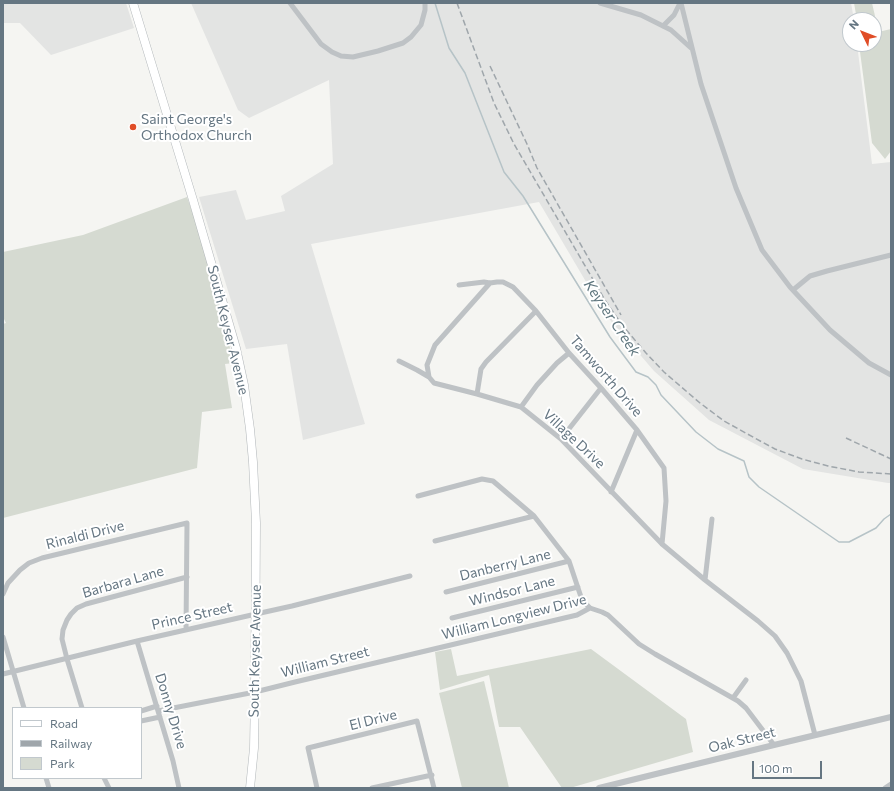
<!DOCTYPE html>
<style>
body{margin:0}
#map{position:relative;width:894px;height:791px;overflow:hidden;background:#f5f5f2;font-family:Commissioner,sans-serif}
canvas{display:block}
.frame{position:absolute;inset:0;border:4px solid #657682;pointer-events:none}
.legend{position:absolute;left:12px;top:707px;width:130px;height:72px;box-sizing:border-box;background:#fff;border:1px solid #c1c8cd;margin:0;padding:5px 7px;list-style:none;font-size:12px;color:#657682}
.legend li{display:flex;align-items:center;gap:8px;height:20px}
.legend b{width:20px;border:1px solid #c1c8cd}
.north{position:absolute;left:842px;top:12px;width:40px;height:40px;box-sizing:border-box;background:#fff;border:1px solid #c1c8cd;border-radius:50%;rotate:313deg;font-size:11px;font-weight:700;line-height:16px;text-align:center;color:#657682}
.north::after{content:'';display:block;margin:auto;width:14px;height:18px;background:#e04d27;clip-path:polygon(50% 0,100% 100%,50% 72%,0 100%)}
.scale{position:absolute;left:752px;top:761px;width:70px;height:18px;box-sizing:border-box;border:2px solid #657682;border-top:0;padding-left:5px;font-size:12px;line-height:14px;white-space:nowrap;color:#657682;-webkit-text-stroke:3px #fff;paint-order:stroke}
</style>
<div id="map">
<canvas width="894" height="791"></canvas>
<div class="frame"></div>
<ul class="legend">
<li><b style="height:5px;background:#fff"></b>Road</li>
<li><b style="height:5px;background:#9fa6ab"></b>Railway</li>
<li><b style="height:11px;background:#d5dad1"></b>Park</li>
</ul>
<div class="north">N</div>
<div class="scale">100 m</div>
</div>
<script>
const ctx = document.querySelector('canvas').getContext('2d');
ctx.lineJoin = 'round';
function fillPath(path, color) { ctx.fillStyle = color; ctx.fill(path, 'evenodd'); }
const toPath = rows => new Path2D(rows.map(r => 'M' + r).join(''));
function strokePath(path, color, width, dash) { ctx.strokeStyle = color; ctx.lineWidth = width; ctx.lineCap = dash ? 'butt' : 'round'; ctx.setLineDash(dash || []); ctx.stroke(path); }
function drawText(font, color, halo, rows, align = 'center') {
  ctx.font = font + ' Commissioner,sans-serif'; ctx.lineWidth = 4; ctx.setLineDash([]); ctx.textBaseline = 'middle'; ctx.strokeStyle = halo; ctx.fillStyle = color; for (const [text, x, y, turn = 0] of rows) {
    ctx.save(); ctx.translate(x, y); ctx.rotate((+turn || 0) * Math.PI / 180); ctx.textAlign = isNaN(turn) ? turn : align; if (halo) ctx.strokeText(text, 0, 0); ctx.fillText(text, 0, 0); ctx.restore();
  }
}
const built = toPath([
 [3,3,126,3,134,28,51,55,20,23,3,23],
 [191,3,851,3,854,20,850,20,850,44,857,44,872,164,891,162,891,483,888,483,803,469,709,420,654,371,605,314,539,202,311,244,365,424,303,440,287,344,246,349,199,197,236,190,246,220,285,211,281,196,333,164,329,80,249,118,238,110]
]);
const green = toPath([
 [854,3,872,3,878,29,874,30,874,20,857,20],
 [891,29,891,151,885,159,872,143,859,44,874,44,874,33],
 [187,197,198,228,234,363,225,364,232,408,202,412,197,468,3,518,3,324,6,323,3,317,3,252,83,235],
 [451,649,457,676,591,649,686,719,693,752,570,788,562,788,520,727,499,727,489,675,440,690,435,652],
 [484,681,509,788,462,788,439,693]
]);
const stream = toPath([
 [435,3,449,48,465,73,504,172,523,196,610,337,636,372,648,377,656,385,661,395,696,432,718,449,744,461,749,477,759,487,839,542,849,542,876,528,884,519,891,514]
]);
const minor = toPath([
 [290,3,321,44,332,52,341,56,353,57,378,51,403,43,411,37,421,25,425,10,425,3],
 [600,3,641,15,671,30,691,48],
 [681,3,701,84,736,188,762,250,790,287,830,330,869,363,891,375],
 [663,26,674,15,680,3],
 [459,285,484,282,490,283,497,282,503,282,513,287,536,311,569,353,601,388,637,430,664,468,666,501,662,544],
 [793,290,810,276,827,271,891,255],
 [399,361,417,370,429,377,434,383,477,394,521,407,561,439,662,544,705,580,758,621,775,636,787,653,801,681,815,735],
 [429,377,427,365,435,345,490,283],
 [477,394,481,369,486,362,536,311],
 [521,407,537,385,557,363,569,353],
 [561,439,601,388],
 [611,492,637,430],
 [418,496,482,479,493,481,534,516,569,561,582,600,590,608,602,612,608,615,639,644,655,654,738,701,746,708,774,745],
 [435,541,534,516],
 [705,580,712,519],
 [446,592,569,561],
 [3,594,8,583,20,570,29,563,42,558,187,523,186,630],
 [452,618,505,605,578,587],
 [3,637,24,708],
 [137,641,173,761,179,788],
 [3,674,137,641,256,614,292,606,410,576],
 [733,698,746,680],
 [82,708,67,659,62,639,63,630,67,620,71,614,77,608,86,604,187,577],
 [141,711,157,706],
 [158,711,255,692,295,682,577,615,590,608],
 [141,721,160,717],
 [46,778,49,788],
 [104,778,109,788],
 [317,788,308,748,417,721,434,788],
 [372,788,432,775],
 [885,788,891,784]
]);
const tertiary = toPath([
 [599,788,774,745,891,717]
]);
const primary = toPath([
 [133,3,193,200,236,348,244,385,250,429,253,462,256,523,255,692,254,748,250,788]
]);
const rail = toPath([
 [457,3,494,103,514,144,605,300,622,325,646,353,664,372,700,403,724,421,762,442,775,449,802,459,828,466,859,472,891,474],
 [490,66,527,144,537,168,621,315],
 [846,438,891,459]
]);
const markers = [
 [133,127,4,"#e04d27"]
];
const poiNames = [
 ["Saint George's",141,119],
 ["Orthodox Church",141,135]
];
const streetNames = [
 ["South Keyser Avenue",228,330,76],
 ["Tamworth Drive",606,376,49],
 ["Village Drive",574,439,43],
 ["Rinaldi Drive",85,535,-14],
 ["Danberry Lane",505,565,-14],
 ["Barbara Lane",123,582,-16],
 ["Windsor Lane",512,591,-14],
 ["Prince Street",192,616,-13],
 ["William Longview Drive",514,617,-14],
 ["South Keyser Avenue",255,651,-89],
 ["William Street",325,662,-14],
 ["Donny Drive",171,711,73],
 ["El Drive",373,720,-14],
 ["Oak Street",742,740,-14]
];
const waterNames = [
 ["Keyser Creek",612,318,56]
];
fillPath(built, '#e3e4e3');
fillPath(green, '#d5dad1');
strokePath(stream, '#b6c3c7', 1.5);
strokePath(primary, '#b1b6b9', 9);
strokePath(minor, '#bec2c5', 5);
strokePath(tertiary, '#bec2c5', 6);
strokePath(primary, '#fff', 8);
strokePath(rail, '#9fa6ab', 1.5, [6, 3]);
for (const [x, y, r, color] of markers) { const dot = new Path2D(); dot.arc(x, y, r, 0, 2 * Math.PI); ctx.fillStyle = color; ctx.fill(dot); strokePath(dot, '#fff', 1.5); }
drawText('14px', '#657682', '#fff', poiNames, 'left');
drawText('14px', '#657682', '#fff', streetNames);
drawText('italic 15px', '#60777f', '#fff', waterNames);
</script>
